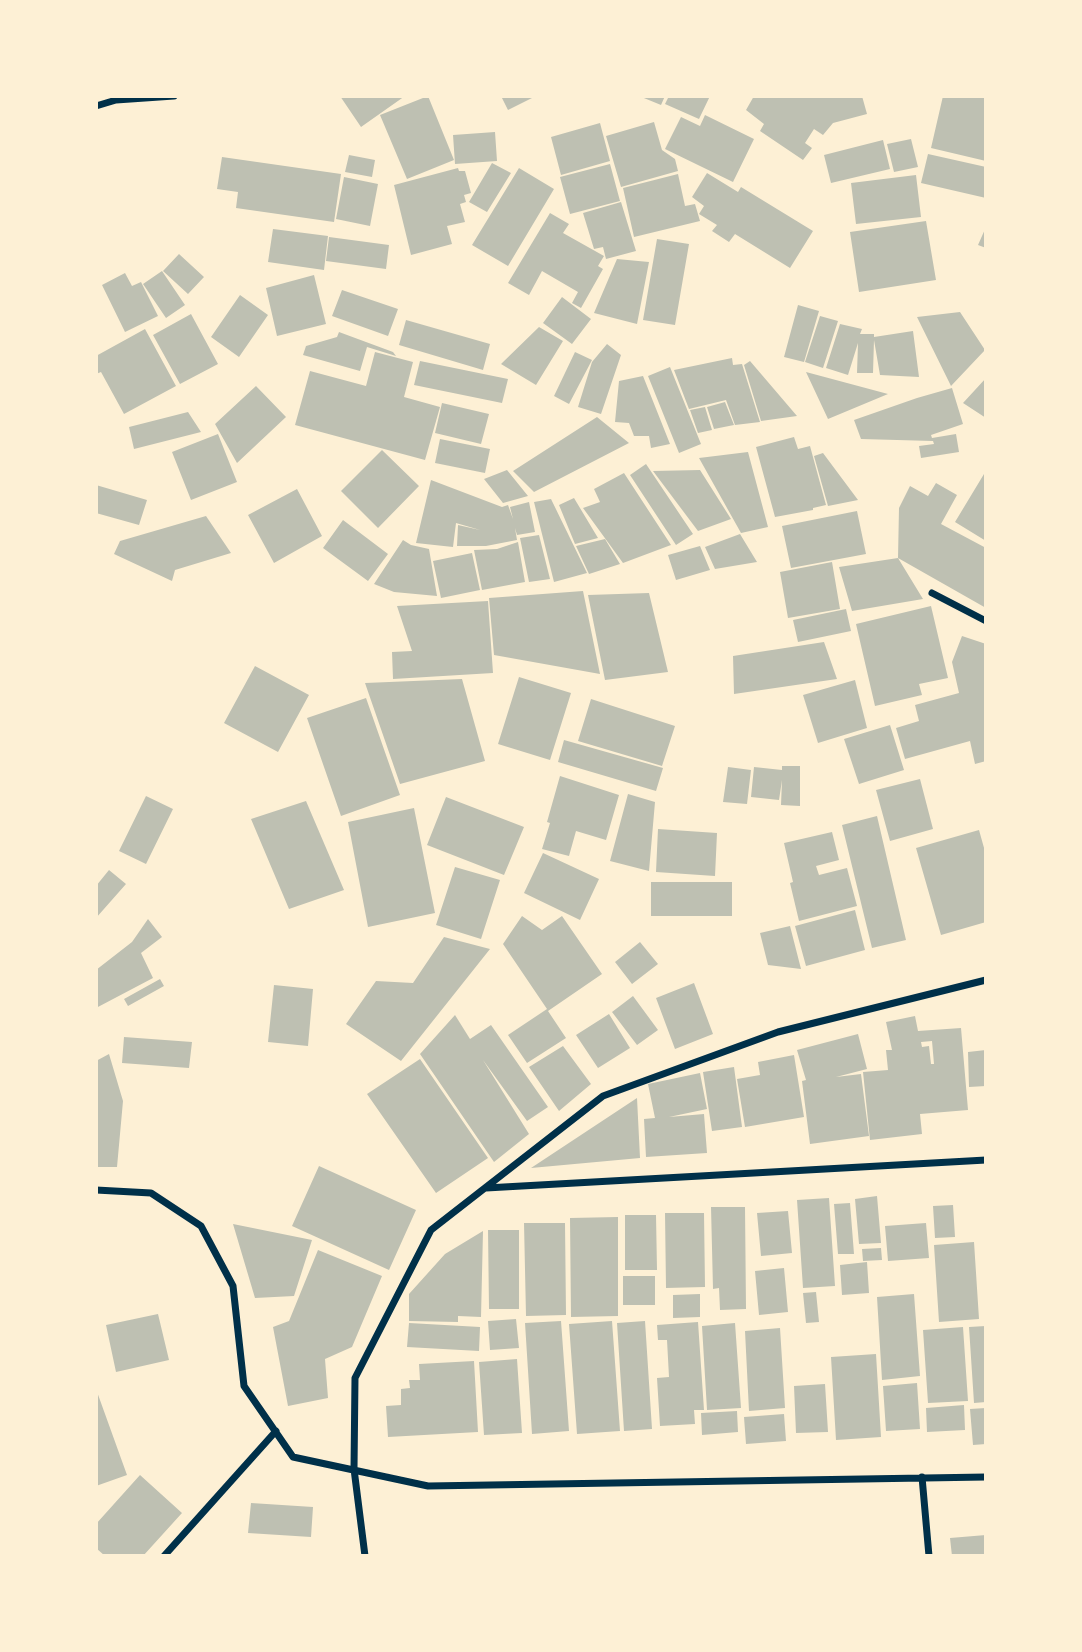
<!DOCTYPE html>
<style>
body{margin:0}
#map{position:relative;width:1082px;height:1652px;overflow:hidden;background:#fdf0d5;font-family:Figtree,sans-serif}
canvas{display:block}
.frame{position:absolute;inset:0;border:98px solid #fdf0d5;pointer-events:none}
</style>
<div id="map">
<canvas width="1082" height="1652"></canvas>
<div class="frame"></div>
</div>
<script>
const ctx = document.querySelector('canvas').getContext('2d');
ctx.lineJoin = 'round';
function fillPath(path, color) { ctx.fillStyle = color; ctx.fill(path, 'evenodd'); }
const toPath = rows => new Path2D(rows.map(r => 'M' + r).join(''));
function strokePath(path, color, width, dash) { ctx.strokeStyle = color; ctx.lineWidth = width; ctx.lineCap = dash ? 'butt' : 'round'; ctx.setLineDash(dash || []); ctx.stroke(path); }
const building = toPath([
 [340,96,405,96,361,127],
 [428,96,454,160,407,179,380,115],
 [501,96,536,96,508,110],
 [639,96,665,96,661,105],
 [669,96,710,96,699,119,665,104],
 [754,96,862,96,867,114,833,123,823,135,814,129,805,143,812,148,803,160,760,131,764,124,746,110],
 [943,96,975,98,975,96,986,96,986,161,931,148],
 [705,115,754,139,733,182,665,149,681,117,700,126],
 [654,122,662,150,675,159,678,171,621,187,606,136],
 [600,123,610,161,561,175,551,137],
 [495,132,497,161,455,164,453,135],
 [911,139,918,167,894,172,887,144],
 [883,140,890,169,831,183,824,155],
 [928,154,986,167,986,198,921,183],
 [349,155,375,160,372,177,345,172],
 [222,157,341,174,334,222,236,208,238,192,217,189],
 [492,163,511,173,487,212,469,202],
 [610,164,620,201,570,214,560,177],
 [458,168,459,171,465,171,471,193,464,195,466,202,460,204,465,222,447,226,452,244,411,255,394,185],
 [519,168,554,189,508,266,472,245],
 [707,173,738,192,741,187,813,231,790,268,735,234,729,242,712,231,717,225,699,214,704,206,692,197],
 [678,174,685,206,695,204,700,221,634,237,623,188],
 [916,175,921,217,856,224,851,183],
 [344,177,378,184,370,226,336,219],
 [621,202,636,251,606,259,603,247,594,249,583,213],
 [550,213,569,224,563,233,604,256,598,266,603,269,581,308,572,303,578,292,542,271,529,295,508,283],
 [926,221,936,280,859,292,850,232],
 [986,227,986,248,978,245],
 [273,229,328,236,324,270,268,262],
 [329,237,389,245,386,269,326,261],
 [657,239,689,244,675,325,643,320],
 [179,254,204,277,188,294,163,271],
 [617,259,649,262,637,324,594,313],
 [162,271,185,305,166,318,143,284],
 [125,273,132,286,141,282,158,316,125,332,102,285],
 [314,275,326,324,277,336,266,288],
 [342,290,398,309,388,336,332,316],
 [240,295,268,315,239,357,211,337],
 [562,297,591,319,572,344,543,323],
 [798,305,819,311,804,362,784,357],
 [960,312,985,350,951,386,917,317],
 [191,314,218,364,180,384,153,335],
 [820,316,838,321,823,368,805,362],
 [406,320,490,344,483,370,399,345],
 [840,324,862,329,860,334,874,334,874,337,913,331,919,377,880,375,874,340,873,373,857,373,858,343,848,375,826,368],
 [539,327,563,341,536,385,501,364],
 [145,329,176,386,124,414,101,372,96,374,96,356],
 [339,332,393,352,396,356,367,347,360,371,303,355,306,346,337,337],
 [607,344,621,355,601,414,578,407,592,362],
 [375,352,413,362,404,397,440,407,425,460,295,425,310,371,366,386],
 [575,352,592,360,569,404,554,396],
 [732,358,733,365,742,364,760,422,735,425,726,400,689,409,674,370],
 [420,361,508,379,502,403,414,385],
 [750,361,797,416,761,421,744,365],
 [670,367,701,444,679,453,648,376],
 [806,372,888,394,828,419],
 [643,376,670,444,651,448,649,436,634,436,629,423,615,422,619,381],
 [986,378,986,418,963,403],
 [256,386,286,417,237,463,215,424],
 [952,388,963,424,931,435,932,438,956,434,959,452,921,458,919,446,934,444,933,441,861,439,854,420,917,398],
 [725,402,734,425,714,429,707,407],
 [442,403,489,414,481,444,435,433],
 [705,407,712,430,698,433,690,410],
 [188,412,201,432,134,449,129,427],
 [597,417,629,443,534,492,513,471],
 [218,434,237,482,191,500,172,452],
 [794,437,798,449,810,446,826,505,813,508,813,510,775,517,756,447],
 [440,439,490,449,485,473,435,463],
 [382,450,419,486,378,528,341,491],
 [748,452,768,527,741,533,699,458],
 [823,453,858,500,828,506,814,456],
 [646,464,693,534,676,545,630,475],
 [507,470,528,496,503,503,484,479],
 [700,470,731,519,698,531,653,471],
 [624,473,671,545,623,563,583,508,600,502,594,489],
 [984,474,986,475,986,541,955,522],
 [431,480,502,507,508,505,513,519,510,507,529,502,535,532,517,535,515,528,517,540,486,546,457,546,458,525,480,530,456,523,453,547,416,543],
 [936,483,957,495,941,524,986,548,986,608,898,558,899,508,910,486,928,496],
 [96,485,147,500,139,525,96,513],
 [297,489,322,536,274,563,248,515],
 [574,498,598,538,575,544,559,505],
 [551,499,587,573,554,582,534,502],
 [857,511,866,554,791,568,782,526],
 [206,516,231,553,175,570,172,581,114,554,120,541],
 [343,520,388,554,368,581,323,548],
 [740,534,757,562,715,569,705,547],
 [539,535,550,579,529,582,520,538],
 [605,539,620,564,589,574,576,546],
 [403,540,411,545,429,549,437,596,394,592,374,584],
 [518,542,525,582,482,590,474,550,497,549],
 [700,546,710,570,676,580,668,555],
 [472,553,480,590,441,598,433,561],
 [898,558,923,599,852,611,839,567],
 [832,562,840,609,788,618,780,572],
 [583,591,600,674,494,655,489,598],
 [649,593,668,672,605,680,588,595],
 [488,601,493,673,393,679,392,652,412,651,397,606],
 [931,606,948,678,919,684,922,695,875,706,856,624],
 [846,609,851,631,798,642,793,620],
 [962,636,986,644,986,761,975,764,970,741,905,759,896,728,919,721,915,705,959,693,952,662],
 [824,642,837,679,734,694,733,656],
 [255,666,309,695,278,752,224,723],
 [519,677,571,693,550,760,498,744],
 [462,679,485,761,400,784,365,683],
 [855,680,867,728,818,743,803,695],
 [366,698,400,795,341,816,307,718],
 [591,699,675,726,662,766,578,741],
 [890,725,904,770,859,784,844,739],
 [564,740,663,768,656,791,558,762],
 [782,766,800,766,800,806,781,805,782,780,779,800,751,797,754,767,782,770],
 [728,767,751,770,747,804,723,802],
 [560,776,619,795,606,840,576,831,569,856,542,849,550,823,547,822],
 [920,779,933,829,890,841,876,790],
 [628,794,655,802,649,871,610,861],
 [146,796,173,809,146,864,119,851],
 [446,797,524,827,504,875,427,845],
 [306,801,344,890,289,909,251,819],
 [414,808,435,913,368,927,348,822],
 [877,816,906,940,872,948,842,825],
 [658,829,717,833,715,876,656,872],
 [979,830,986,855,986,922,941,935,916,848],
 [832,832,839,860,816,866,819,875,847,868,857,906,799,921,790,883,793,882,784,843],
 [543,853,599,879,580,920,524,893],
 [455,867,500,880,481,939,436,925],
 [109,870,126,884,96,918,96,886],
 [651,882,732,882,732,916,651,916],
 [855,910,865,950,806,966,795,926],
 [522,916,542,930,562,916,602,974,548,1011,566,1038,527,1063,508,1035,547,1009,503,944],
 [148,919,162,937,141,953,153,978,96,1008,96,970,132,942],
 [790,926,801,969,768,965,760,933],
 [444,937,490,949,401,1061,346,1024,376,981,413,983],
 [640,942,658,964,632,984,615,962],
 [160,979,164,986,128,1006,124,999],
 [694,983,713,1034,675,1049,656,998],
 [274,985,313,989,308,1046,268,1042],
 [633,996,658,1030,637,1045,612,1012],
 [609,1014,630,1048,598,1068,576,1035],
 [455,1015,470,1039,491,1025,548,1107,527,1121,483,1060,529,1134,494,1162,420,1054],
 [915,1016,918,1031,961,1028,968,1110,920,1114,922,1134,870,1140,863,1072,888,1070,886,1050,892,1050,886,1022],
 [932,1041,934,1064,931,1064,929,1046,922,1047,921,1042],
 [858,1034,867,1069,836,1077,861,1074,869,1136,810,1144,802,1081,806,1080,797,1050],
 [124,1037,192,1042,189,1068,122,1063],
 [563,1046,591,1084,559,1111,529,1067],
 [986,1050,986,1086,969,1087,968,1052],
 [109,1054,123,1101,117,1167,96,1167,96,1061],
 [794,1055,804,1117,745,1127,737,1079,760,1075,758,1062],
 [420,1059,488,1158,436,1193,367,1094],
 [734,1067,742,1127,712,1131,703,1072],
 [700,1073,707,1109,669,1117,704,1114,707,1153,646,1157,644,1119,655,1118,648,1084],
 [637,1098,640,1158,531,1168],
 [319,1166,416,1210,389,1270,292,1226],
 [877,1196,881,1243,859,1244,855,1199],
 [829,1198,835,1286,803,1288,797,1200],
 [850,1203,854,1254,838,1254,834,1204],
 [953,1205,955,1237,935,1238,933,1206],
 [711,1207,745,1207,746,1309,720,1310,719,1288,713,1289],
 [788,1211,792,1253,761,1256,757,1213],
 [665,1213,704,1213,705,1287,666,1288],
 [625,1215,656,1215,657,1270,625,1270],
 [618,1217,618,1316,571,1317,570,1218],
 [524,1223,565,1223,566,1315,526,1316],
 [926,1223,929,1258,888,1261,885,1226],
 [233,1224,312,1240,294,1296,255,1298],
 [488,1230,519,1230,519,1309,489,1309],
 [483,1231,481,1317,458,1316,458,1322,409,1321,409,1294,445,1254],
 [974,1242,979,1319,939,1322,934,1245],
 [881,1248,882,1260,863,1261,862,1249],
 [318,1250,382,1276,352,1347,325,1359,328,1398,288,1406,273,1327,289,1321],
 [867,1262,869,1293,842,1295,840,1265],
 [784,1268,788,1312,759,1315,755,1271],
 [623,1276,655,1276,655,1305,623,1305],
 [816,1292,819,1322,806,1323,803,1293],
 [700,1294,700,1317,673,1318,673,1295],
 [914,1294,920,1376,882,1380,877,1297],
 [158,1314,169,1360,116,1372,106,1325],
 [516,1319,519,1348,490,1350,488,1321],
 [561,1321,569,1431,532,1434,525,1323],
 [612,1321,620,1431,577,1434,569,1324],
 [645,1321,652,1429,624,1431,617,1323],
 [698,1322,704,1410,694,1410,695,1424,660,1426,657,1378,669,1377,667,1340,658,1340,657,1325],
 [409,1323,480,1327,479,1351,407,1347],
 [735,1323,741,1408,707,1410,702,1326],
 [986,1326,986,1402,974,1403,969,1327],
 [963,1327,968,1401,928,1403,923,1330],
 [780,1328,785,1408,749,1411,745,1331],
 [876,1354,881,1437,836,1440,831,1357],
 [517,1359,522,1433,484,1435,479,1362],
 [474,1361,478,1432,388,1437,386,1406,401,1405,401,1389,410,1388,409,1380,420,1380,419,1364],
 [917,1383,920,1429,886,1431,883,1386],
 [825,1384,828,1432,796,1433,794,1386],
 [96,1389,127,1475,96,1486],
 [964,1405,965,1430,927,1432,926,1408],
 [986,1408,986,1444,973,1445,970,1409],
 [737,1411,738,1432,702,1435,701,1413],
 [784,1414,786,1441,746,1444,744,1417],
 [140,1475,182,1513,143,1556,105,1556,96,1548,96,1524],
 [251,1503,313,1507,311,1537,248,1533],
 [986,1535,986,1556,952,1556,950,1538]
]);
const minor = toPath([
 [96,106,116,100,174,96],
 [932,593,986,621],
 [486,1188,986,1160],
 [96,1190,151,1193,201,1226,233,1286,244,1386,293,1457,428,1486,986,1477],
 [922,1477,929,1556],
 [164,1556,276,1431],
 [365,1556,354,1469,355,1378,431,1230,603,1096,778,1032,986,980]
]);
fillPath(building, '#bec0b2');
strokePath(minor, '#003049', 7);
</script>
